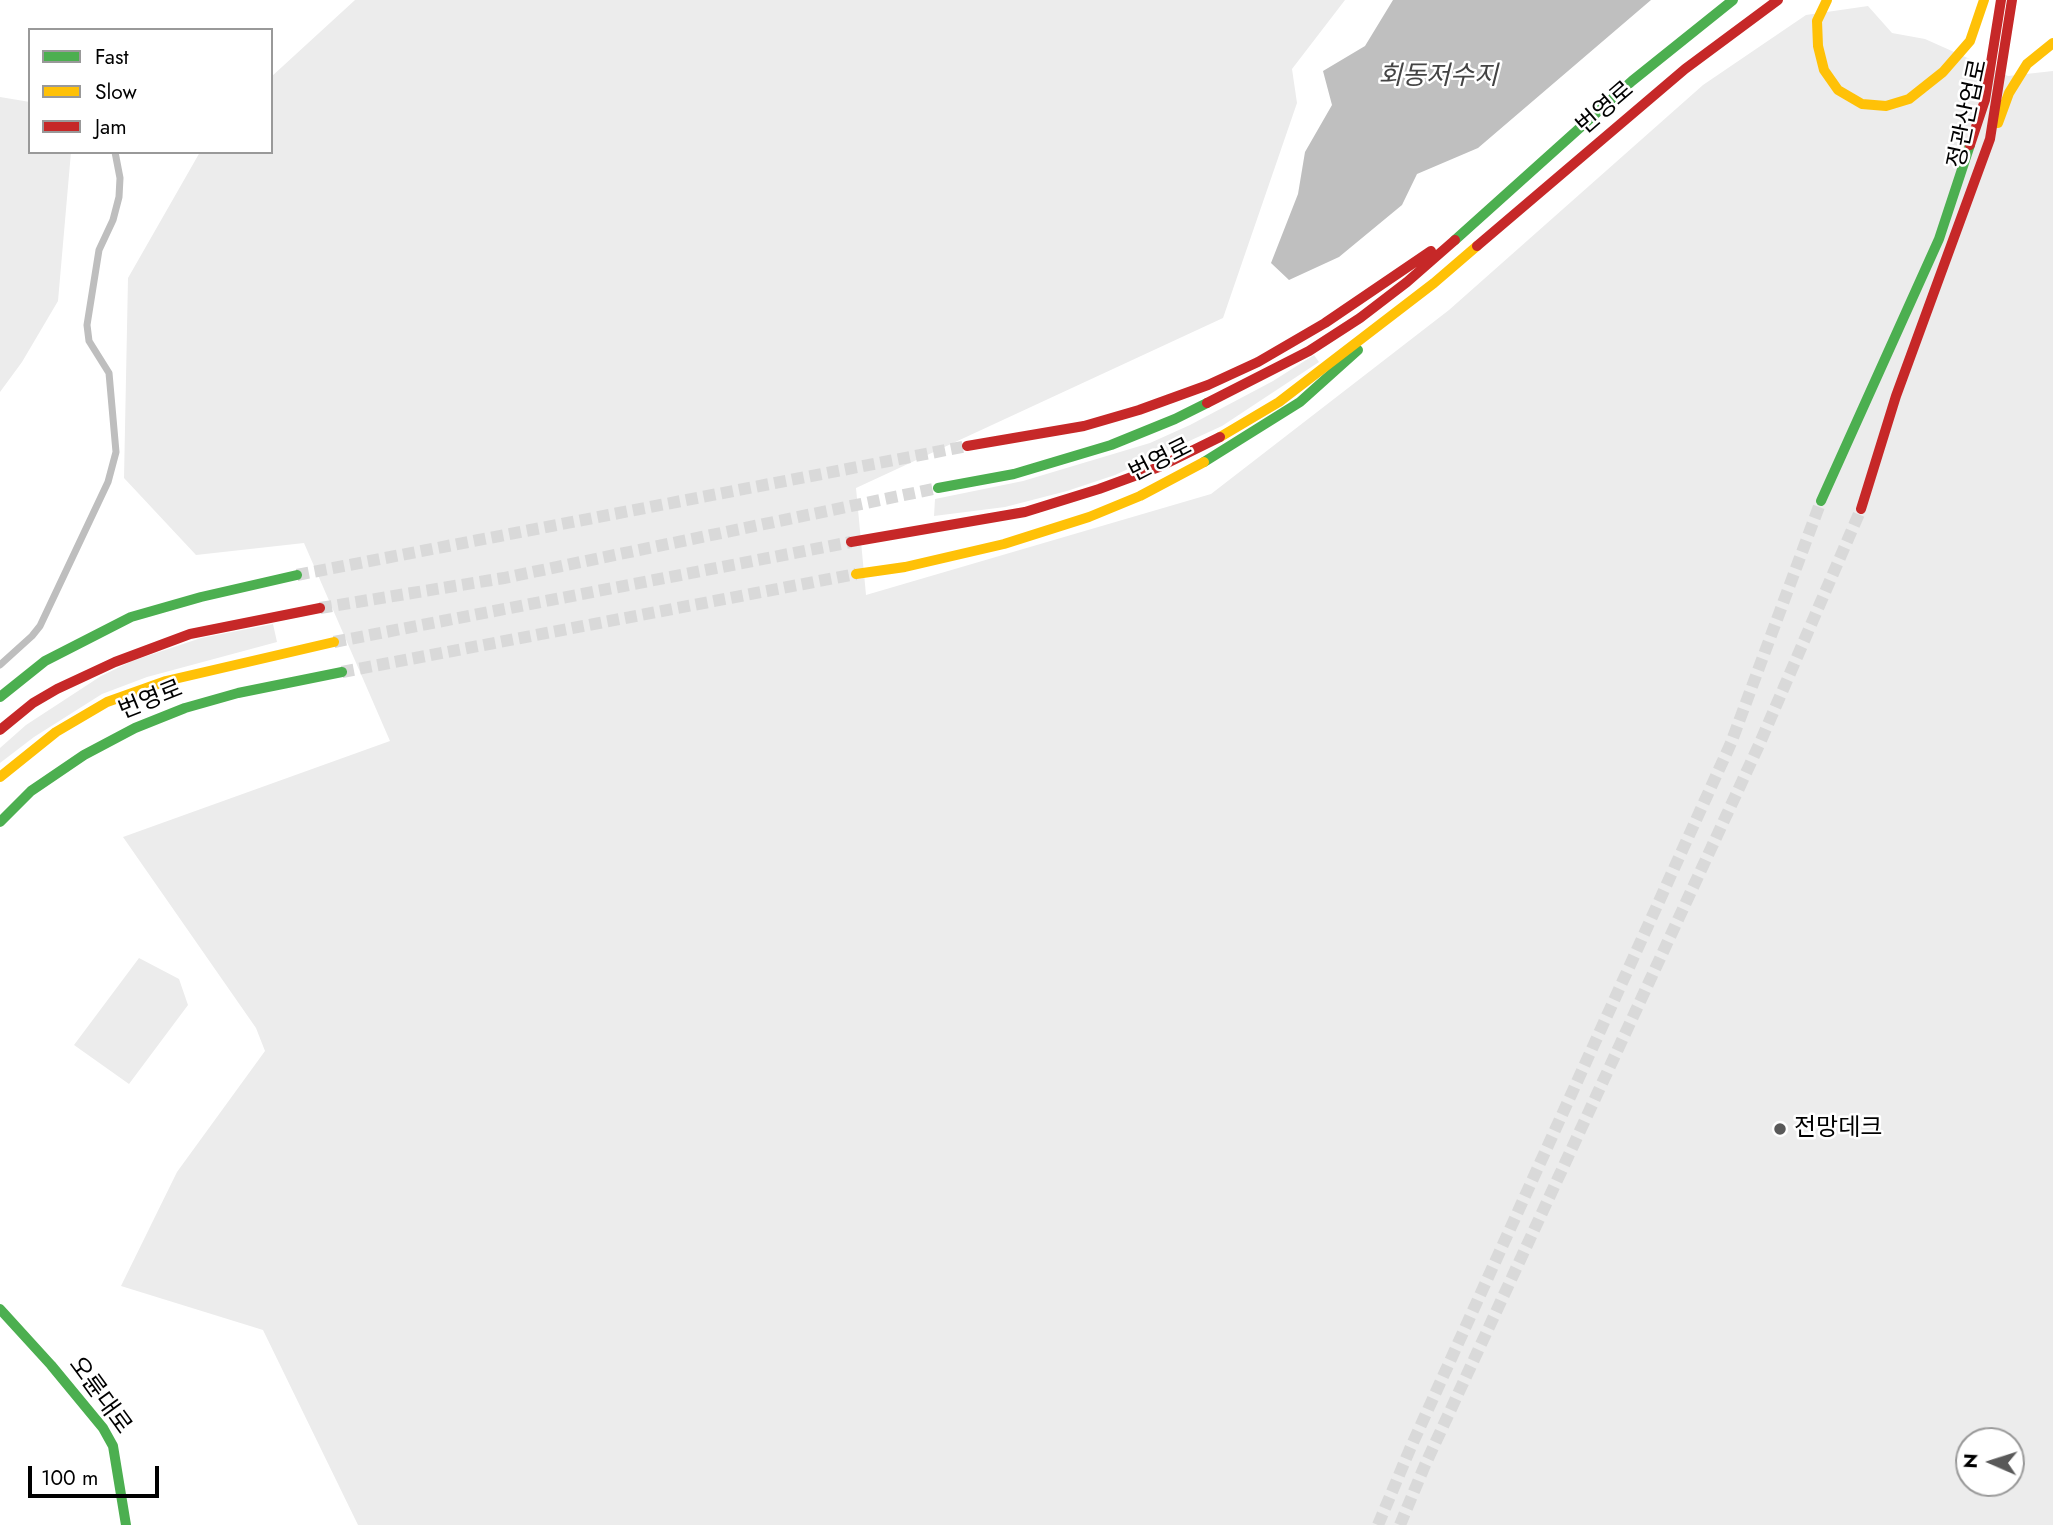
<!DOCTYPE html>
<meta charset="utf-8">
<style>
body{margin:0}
#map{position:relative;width:2053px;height:1525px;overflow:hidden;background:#fff;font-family:Jost,sans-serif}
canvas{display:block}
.legend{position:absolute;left:28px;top:28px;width:245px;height:126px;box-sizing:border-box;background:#fff;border:2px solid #999;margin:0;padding:9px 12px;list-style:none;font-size:21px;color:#000}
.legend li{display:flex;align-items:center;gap:14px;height:35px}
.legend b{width:35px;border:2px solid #999}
.north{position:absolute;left:1955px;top:1427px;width:70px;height:70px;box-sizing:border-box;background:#fff;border:2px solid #999;border-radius:50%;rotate:273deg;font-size:19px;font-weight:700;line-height:28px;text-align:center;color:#000}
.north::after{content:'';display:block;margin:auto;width:24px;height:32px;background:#595959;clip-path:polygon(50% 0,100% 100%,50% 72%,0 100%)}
.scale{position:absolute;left:28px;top:1466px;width:131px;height:32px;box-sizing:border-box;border:4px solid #000;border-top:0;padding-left:9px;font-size:21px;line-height:24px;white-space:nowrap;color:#000;-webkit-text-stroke:5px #fff;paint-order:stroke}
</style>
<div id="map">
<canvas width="2053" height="1525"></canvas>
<ul class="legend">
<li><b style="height:9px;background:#4caf50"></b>Fast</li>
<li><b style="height:9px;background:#ffc107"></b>Slow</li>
<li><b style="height:9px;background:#c62828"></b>Jam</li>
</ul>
<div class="north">N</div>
<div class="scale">100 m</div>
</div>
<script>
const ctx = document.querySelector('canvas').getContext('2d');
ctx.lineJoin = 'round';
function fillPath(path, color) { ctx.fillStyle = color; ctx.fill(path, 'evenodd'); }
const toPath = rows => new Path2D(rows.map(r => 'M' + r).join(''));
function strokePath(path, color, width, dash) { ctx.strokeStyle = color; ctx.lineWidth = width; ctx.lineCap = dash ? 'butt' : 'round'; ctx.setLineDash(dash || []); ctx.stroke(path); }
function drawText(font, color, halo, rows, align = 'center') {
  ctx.font = font + ' Jost,"Noto Sans KR",sans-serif'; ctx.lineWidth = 5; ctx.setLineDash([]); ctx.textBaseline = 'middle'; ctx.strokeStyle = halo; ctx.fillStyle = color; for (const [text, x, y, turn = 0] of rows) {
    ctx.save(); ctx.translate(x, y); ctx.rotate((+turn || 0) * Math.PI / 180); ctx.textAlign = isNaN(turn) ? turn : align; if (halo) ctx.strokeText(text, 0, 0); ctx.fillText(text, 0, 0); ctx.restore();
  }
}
const green = toPath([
 [355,0,1345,0,1292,69,1297,103,1223,318,856,488,866,595,1211,494,1449,310,1703,85,1806,15,1868,6,1892,33,1925,39,2008,76,2053,71,2053,1525,358,1525,263,1330,121,1286,177,1172,265,1051,256,1028,123,837,390,741,304,543,196,555,124,478,128,278,200,152,271,152,271,77],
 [1969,1441,2011,1441,2011,1483,1969,1483],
 [0,97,30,102,30,152,71,152,58,301,22,362,0,392],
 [1314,355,1319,362,1222,426,1115,475,1067,491,1005,507,934,516,935,499,1023,481,1150,443,1190,425,1273,381],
 [273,624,277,642,147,677,102,694,34,737,0,763,0,748,26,725,101,676,132,661,201,638],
 [139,958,179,979,188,1005,129,1084,74,1045]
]);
const water = toPath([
 [1393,0,1651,0,1478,148,1417,174,1402,205,1339,257,1289,280,1271,263,1298,194,1305,152,1332,105,1323,71,1365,46]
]);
const highwayTunnel = toPath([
 [297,575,967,446],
 [320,608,504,578,938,488],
 [334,642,851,542],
 [342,672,856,574],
 [1378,1525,1410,1449,1731,743,1821,501],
 [1400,1525,1425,1465,1759,745,1861,509]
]);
const street = toPath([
 [0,665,32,636,40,626,108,482,116,452,109,373,89,341,87,325,99,250,113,220,119,197,120,178,115,152]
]);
const fast = toPath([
 [1455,240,1632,81,1733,0],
 [1204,462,1300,402,1358,350],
 [938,488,1014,474,1111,445,1175,419,1207,403],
 [1821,501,1939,239,1970,145],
 [0,697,45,661,131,617,201,597,297,575],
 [0,822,31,791,84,755,135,728,185,708,238,693,342,672],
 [0,1309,51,1365,103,1428,113,1446,126,1525]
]);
const slow = toPath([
 [1827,0,1817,21,1818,46,1824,70,1838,90,1862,104,1886,106,1909,99,1943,72,1970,41,1984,0],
 [1998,123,2009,93,2027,64,2053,43],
 [1220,437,1279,402,1434,283,1477,246],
 [856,574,905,567,1004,544,1089,517,1140,496,1204,462],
 [0,777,56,732,107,702,166,681,334,642]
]);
const jam = toPath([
 [1970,145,1985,100,2001,0],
 [1477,246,1685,69,1778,0],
 [1207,403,1309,351,1360,318,1407,282,1455,240],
 [967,446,1084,426,1139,410,1208,385,1258,362,1325,323,1431,251],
 [1861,509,1896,396,1990,139,2012,0],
 [851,542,1025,512,1099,489,1159,467,1220,437],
 [0,730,33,703,57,689,115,662,190,634,320,608]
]);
const markers = [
 [1780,1129,7,"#595959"]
];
const streetNames = [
 ["번영로",1606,109,-41],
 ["정관산업로",1969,114,-78],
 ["번영로",1161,461,-27],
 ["번영로",151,701,-22],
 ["오륜대로",99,1396,54]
];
const poiNames = [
 ["전망데크",1794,1129]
];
const waterNames = [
 ["회동저수지",1438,78]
];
fillPath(green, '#ececec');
fillPath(water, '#bfbfbf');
strokePath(highwayTunnel, '#d9d9d9', 12, [12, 6]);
strokePath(street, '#bebebe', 7);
strokePath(fast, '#4caf50', 10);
strokePath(slow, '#ffc107', 10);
strokePath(jam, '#c62828', 10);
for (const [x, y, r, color] of markers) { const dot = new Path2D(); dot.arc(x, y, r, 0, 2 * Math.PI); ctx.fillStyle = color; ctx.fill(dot); strokePath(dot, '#fff', 2.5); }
drawText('24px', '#000', '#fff', streetNames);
drawText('24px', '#000', '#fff', poiNames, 'left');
drawText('italic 26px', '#444', '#fff', waterNames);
</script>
